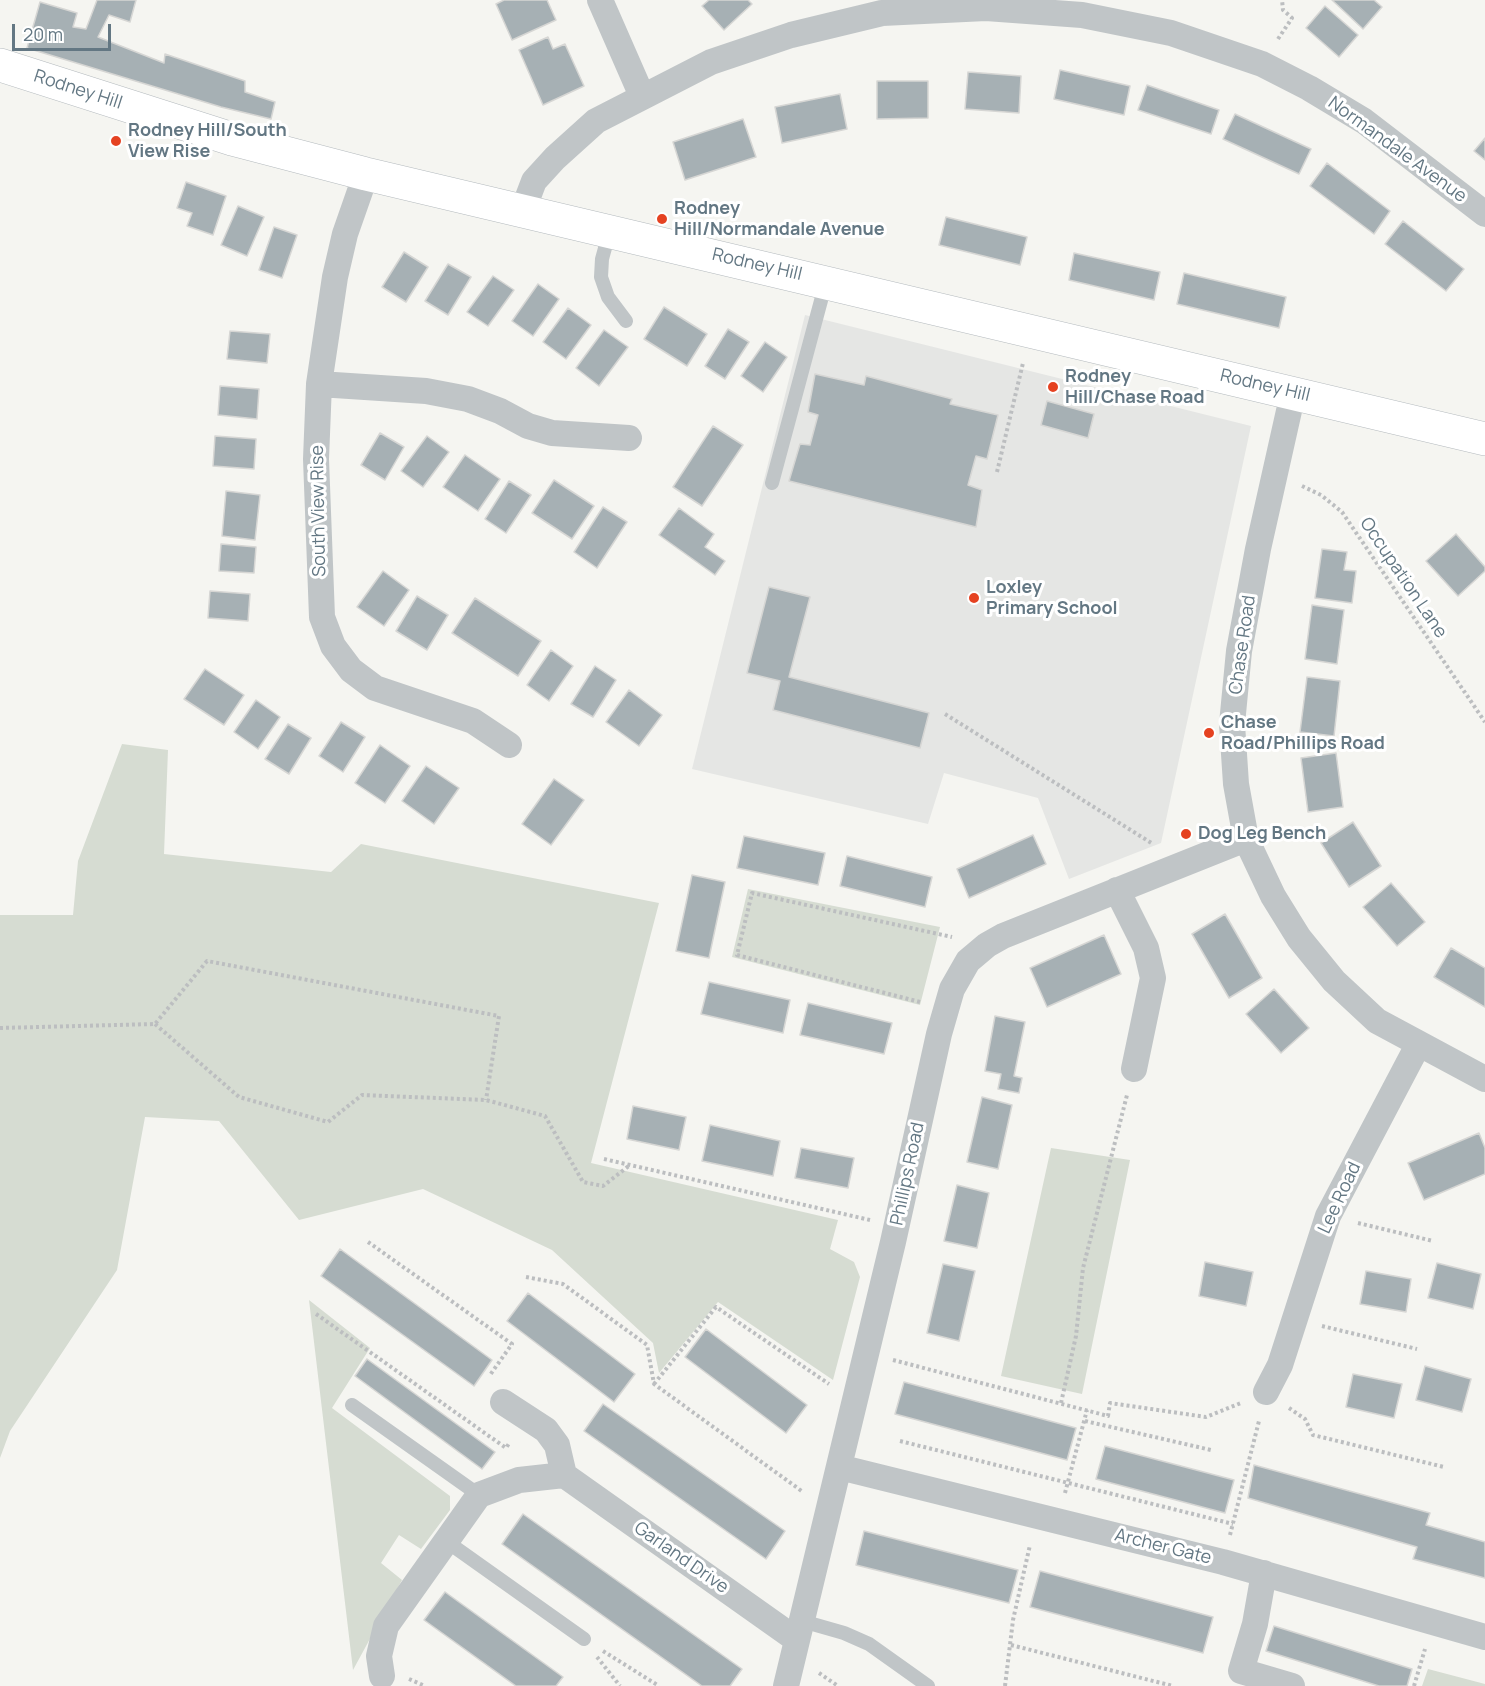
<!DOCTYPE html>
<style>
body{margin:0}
#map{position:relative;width:1485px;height:1686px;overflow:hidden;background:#f5f5f1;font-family:Manrope,sans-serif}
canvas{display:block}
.scale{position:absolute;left:12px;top:24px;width:99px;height:27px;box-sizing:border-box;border:3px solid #637783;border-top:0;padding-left:8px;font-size:18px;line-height:21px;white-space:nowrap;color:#637783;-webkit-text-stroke:4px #fff;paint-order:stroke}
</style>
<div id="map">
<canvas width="1485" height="1686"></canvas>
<div class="scale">20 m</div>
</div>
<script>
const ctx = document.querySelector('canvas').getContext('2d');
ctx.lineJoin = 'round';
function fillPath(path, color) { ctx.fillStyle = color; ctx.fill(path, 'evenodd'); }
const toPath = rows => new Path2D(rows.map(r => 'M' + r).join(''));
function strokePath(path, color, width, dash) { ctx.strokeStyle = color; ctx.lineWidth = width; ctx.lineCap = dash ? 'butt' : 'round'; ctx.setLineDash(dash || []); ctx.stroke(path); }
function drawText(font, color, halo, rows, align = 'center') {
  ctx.font = font + ' Manrope,sans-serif'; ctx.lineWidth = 6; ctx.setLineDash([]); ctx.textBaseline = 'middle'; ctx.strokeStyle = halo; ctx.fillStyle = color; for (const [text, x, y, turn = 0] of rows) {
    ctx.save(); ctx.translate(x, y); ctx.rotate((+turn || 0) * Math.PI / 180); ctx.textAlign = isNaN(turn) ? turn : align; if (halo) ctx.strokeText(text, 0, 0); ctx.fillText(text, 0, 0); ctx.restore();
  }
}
const built = toPath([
 [805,315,1251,426,1161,843,1069,879,1038,798,944,773,928,824,692,769]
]);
const green = toPath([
 [122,744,168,750,164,854,331,872,361,844,659,903,591,1163,838,1220,830,1249,854,1262,860,1277,833,1380,718,1302,659,1373,653,1343,552,1250,423,1189,299,1220,219,1121,145,1117,117,1270,10,1431,0,1458,0,915,73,915,78,861],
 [748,889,940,927,920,1005,732,957],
 [1051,1148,1130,1160,1082,1394,1001,1376],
 [309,1300,370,1348,332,1408,450,1496,450,1510,421,1549,399,1535,381,1563,402,1580,353,1670],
 [1428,1669,1485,1684,1485,1686,1422,1686]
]);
const building = toPath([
 [97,0,136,0,130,22,109,15,98,37,164,63,165,54,245,81,245,92,275,102,271,119,221,107,27,48,40,2,77,13,73,27,86,29,97,0],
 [504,0,547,0,556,20,512,40,496,4,504,0],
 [709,0,748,0,752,4,724,30,702,6,709,0],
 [1332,0,1374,0,1382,7,1363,29,1332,0],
 [1325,6,1358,35,1339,57,1306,28,1325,6],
 [548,37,553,49,565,44,584,86,543,105,519,50,548,37],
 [1060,70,1130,86,1124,115,1054,99,1060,70],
 [968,72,1021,76,1019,113,965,109,968,72],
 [877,81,928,81,928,118,877,119,877,81],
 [1147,85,1219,110,1211,134,1138,110,1147,85],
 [840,94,847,129,782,143,775,107,840,94],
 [1235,114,1311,149,1299,174,1223,139,1235,114],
 [743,119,756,157,685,180,673,142,743,119],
 [1485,138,1485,160,1474,151,1485,138],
 [1327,163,1390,211,1374,234,1310,186,1327,163],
 [186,182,226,196,213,235,187,226,192,213,177,208,186,182],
 [238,206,264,217,247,256,221,245,238,206],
 [946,217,1027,237,1020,265,939,245,946,217],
 [1403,221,1464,269,1446,291,1385,244,1403,221],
 [274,227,297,235,282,278,259,270,274,227],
 [404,252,428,267,406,302,382,287,404,252],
 [1074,253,1160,272,1154,300,1069,280,1074,253],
 [448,264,471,277,448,315,425,301,448,264],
 [1184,273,1286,297,1279,328,1177,304,1184,273],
 [493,276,514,290,488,326,467,312,493,276],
 [538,284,559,299,533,336,512,321,538,284],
 [664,307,707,334,687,366,644,339,664,307],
 [568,308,591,325,566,359,543,342,568,308],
 [728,329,749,342,725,379,705,366,728,329],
 [604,330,628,347,599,386,576,368,604,330],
 [230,331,270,334,267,363,227,359,230,331],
 [765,342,787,357,763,392,741,376,765,342],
 [815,374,864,385,866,376,952,399,950,404,998,415,987,459,976,456,968,485,982,490,976,527,789,481,800,444,810,445,818,415,808,412,815,374],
 [220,386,259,389,257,419,218,415,220,386],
 [1047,401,1094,414,1088,438,1041,425,1047,401],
 [713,426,743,445,702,506,673,487,713,426],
 [380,433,404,447,385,480,361,465,380,433],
 [215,436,256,439,254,469,213,466,215,436],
 [427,436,449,452,423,487,401,471,427,436],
 [465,455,500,479,478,511,443,487,465,455],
 [554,480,594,506,572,539,532,513,554,480],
 [509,481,531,495,506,533,485,519,509,481],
 [226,491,260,495,255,540,222,536,226,491],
 [603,507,627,522,597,568,574,552,603,507],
 [679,508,714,534,705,547,725,561,715,575,659,535,679,508],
 [1456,534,1485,567,1485,571,1458,596,1426,561,1456,534],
 [221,544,256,547,254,573,219,571,221,544],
 [1322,549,1347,552,1344,570,1356,571,1352,603,1315,598,1322,549],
 [383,571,409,590,384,626,357,607,383,571],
 [769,587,810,597,789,677,929,713,920,748,773,710,780,681,747,673,769,587],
 [210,591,250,594,248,621,208,618,210,591],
 [417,596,448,615,427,650,396,631,417,596],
 [475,598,541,641,518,676,452,633,475,598],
 [1312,605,1344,610,1337,664,1305,659,1312,605],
 [551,650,573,666,549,701,527,685,551,650],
 [595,666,616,680,593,717,571,704,595,666],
 [205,669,244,695,224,725,184,699,205,669],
 [1307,677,1340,681,1334,736,1300,732,1307,677],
 [629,690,662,715,639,746,606,722,629,690],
 [256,700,280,717,258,749,234,732,256,700],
 [341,722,365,737,343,772,319,756,341,722],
 [288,724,311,738,289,774,265,759,288,724],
 [380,745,410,766,385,803,355,783,380,745],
 [1336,753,1343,807,1308,812,1301,758,1336,753],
 [426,766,459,788,434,824,402,801,426,766],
 [554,779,584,800,551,845,522,824,554,779],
 [1353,822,1381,866,1349,887,1321,843,1353,822],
 [1033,835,1046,864,969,898,957,869,1033,835],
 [744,836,825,853,818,885,737,868,744,836],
 [847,856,932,877,925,907,840,886,847,856],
 [692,875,725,882,709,958,676,951,692,875],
 [1391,883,1425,922,1397,946,1363,907,1391,883],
 [1225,914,1262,978,1229,998,1192,934,1225,914],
 [1104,935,1121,974,1047,1007,1030,968,1104,935],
 [1451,948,1485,968,1485,1007,1434,977,1451,948],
 [709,982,790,1000,783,1033,701,1014,709,982],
 [1274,989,1309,1028,1281,1053,1246,1014,1274,989],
 [808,1003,892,1023,884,1054,800,1035,808,1003],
 [995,1016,1025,1022,1014,1076,1022,1078,1019,1093,998,1089,1001,1074,985,1071,995,1016],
 [982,1097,1012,1105,998,1169,967,1162,982,1097],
 [633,1106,686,1117,679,1150,627,1139,633,1106],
 [710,1125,780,1141,773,1176,702,1161,710,1125],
 [1479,1133,1485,1148,1485,1174,1424,1200,1408,1163,1479,1133],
 [801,1148,854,1158,848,1188,795,1178,801,1148],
 [957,1185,989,1193,977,1248,944,1241,957,1185],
 [340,1249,492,1360,474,1386,321,1276,340,1249],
 [1205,1262,1253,1272,1246,1306,1199,1296,1205,1262],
 [1437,1263,1481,1274,1473,1309,1428,1298,1437,1263],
 [943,1264,975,1271,959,1341,927,1333,943,1264],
 [1366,1271,1411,1279,1406,1312,1360,1304,1366,1271],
 [528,1293,635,1374,614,1402,507,1321,528,1293],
 [706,1329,807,1405,786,1433,685,1357,706,1329],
 [367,1359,495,1452,482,1469,355,1376,367,1359],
 [1425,1366,1471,1379,1462,1412,1416,1400,1425,1366],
 [1353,1374,1402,1384,1394,1418,1346,1407,1353,1374],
 [904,1382,1076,1428,1067,1460,895,1414,904,1382],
 [603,1404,785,1531,766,1559,584,1431,603,1404],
 [1105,1446,1234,1480,1225,1513,1096,1479,1105,1446],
 [1254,1465,1430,1513,1426,1525,1485,1542,1485,1578,1413,1559,1417,1547,1248,1498,1254,1465],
 [523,1514,742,1669,730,1686,702,1686,502,1544,523,1514],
 [864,1531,1018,1570,1009,1603,856,1565,864,1531],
 [1040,1571,1213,1617,1203,1653,1030,1607,1040,1571],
 [445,1592,563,1677,556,1686,516,1686,424,1620,445,1592],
 [1274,1626,1412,1669,1407,1686,1379,1686,1266,1651,1274,1626]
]);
const path = toPath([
 [1278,39,1292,18,1283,10,1282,0],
 [997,472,1023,363],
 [1302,486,1321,495,1342,512,1485,722],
 [945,714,1153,844],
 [920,1002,737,955,752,893,952,937],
 [155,1024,239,1097,328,1122,362,1095,486,1100,545,1116,583,1182,603,1186,630,1165],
 [0,1028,155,1024,207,961,499,1016,486,1100],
 [604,1159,870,1220],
 [1358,1223,1433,1241],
 [368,1242,512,1344,490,1375],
 [526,1277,563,1284,647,1345,654,1384,803,1492],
 [316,1314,506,1448,510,1442],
 [1322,1326,1417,1349],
 [893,1360,1108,1416,1110,1403,1206,1417,1241,1403],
 [654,1384,716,1307,829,1384],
 [1061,1403,1076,1336,1083,1268,1127,1095],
 [1289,1408,1305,1419,1313,1435,1444,1467],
 [1085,1421,1211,1450],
 [900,1441,1233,1524],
 [1065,1493,1087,1410],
 [1230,1535,1259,1421],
 [1011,1645,1173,1686],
 [603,1651,659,1686],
 [597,1657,620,1686],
 [819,1673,838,1686],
 [409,1679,425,1686],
 [1005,1686,1013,1620,1030,1545],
 [1414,1686,1425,1649]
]);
const lane = toPath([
 [610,230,602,259,601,277,608,297,626,321],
 [772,483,826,282],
 [352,1405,479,1495],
 [446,1541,584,1639],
 [802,1621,844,1633,869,1644,928,1686]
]);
const street = toPath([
 [600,0,642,96],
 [366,174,345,234,335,277,319,384,316,459,322,617,333,646,351,670,375,688,473,721,509,745],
 [523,210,534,181,555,158,596,121,711,62,791,35,882,13,986,8,1082,15,1171,33,1262,64,1309,88,1364,121,1485,214],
 [319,384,426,391,468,399,500,411,528,426,552,433,629,438],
 [1293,393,1258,549,1239,651,1232,724,1236,784,1246,839,1273,896,1299,938,1334,981,1377,1021,1485,1079],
 [1117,890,1146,948,1153,978,1134,1069],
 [1266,1392,1280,1365,1328,1216,1418,1045],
 [503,1402,546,1430,557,1445,564,1475],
 [839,1467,1223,1562,1485,1637],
 [1264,1573,1255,1624,1241,1671,1292,1686],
 [382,1676,379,1656,386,1626,479,1495,519,1480,564,1475,797,1640],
 [786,1686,893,1242,939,1034,952,989,968,961,987,945,1003,936,1246,839]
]);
const secondary = toPath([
 [0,65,232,139,366,174,1485,439]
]);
const markers = [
 [116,141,6,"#e54221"],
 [662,219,6,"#e54221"],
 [1053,387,6,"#e54221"],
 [974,598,6,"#e54221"],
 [1209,733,6,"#e54221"],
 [1186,834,6,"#e54221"]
];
const streetNames = [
 ["Rodney Hill",78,90,18],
 ["Normandale Avenue",1397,150,36],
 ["Rodney Hill",757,265,13],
 ["Rodney Hill",1265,386,13],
 ["South View Rise",319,511,-91],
 ["Occupation Lane",1403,578,56],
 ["Chase Road",1243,645,-82],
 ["Phillips Road",908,1174,-78],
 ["Lee Road",1340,1198,-65],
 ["Archer Gate",1163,1547,14],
 ["Garland Drive",681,1558,35]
];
const poiNames = [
 ["Rodney Hill/South",128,131],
 ["View Rise",128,152],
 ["Rodney",674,209],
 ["Hill/Normandale Avenue",674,230],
 ["Rodney",1065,377],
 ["Hill/Chase Road",1065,398],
 ["Loxley",986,588],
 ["Primary School",986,609],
 ["Chase",1221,723],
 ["Road/Phillips Road",1221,744],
 ["Dog Leg Bench",1198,834]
];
fillPath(built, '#e5e6e4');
fillPath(green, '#d6dcd2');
fillPath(building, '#a6b0b4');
strokePath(building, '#d6d6d4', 1.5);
strokePath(secondary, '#b4babe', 34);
strokePath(path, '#bcbec0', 4, [3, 3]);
strokePath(lane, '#c0c5c7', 14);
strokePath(street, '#c0c5c7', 26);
strokePath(secondary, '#fff', 33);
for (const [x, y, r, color] of markers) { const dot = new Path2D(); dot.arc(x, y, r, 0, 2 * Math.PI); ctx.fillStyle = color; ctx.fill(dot); strokePath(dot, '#fff', 2); }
drawText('18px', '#637783', '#fff', streetNames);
drawText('bold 18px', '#637783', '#fff', poiNames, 'left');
</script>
